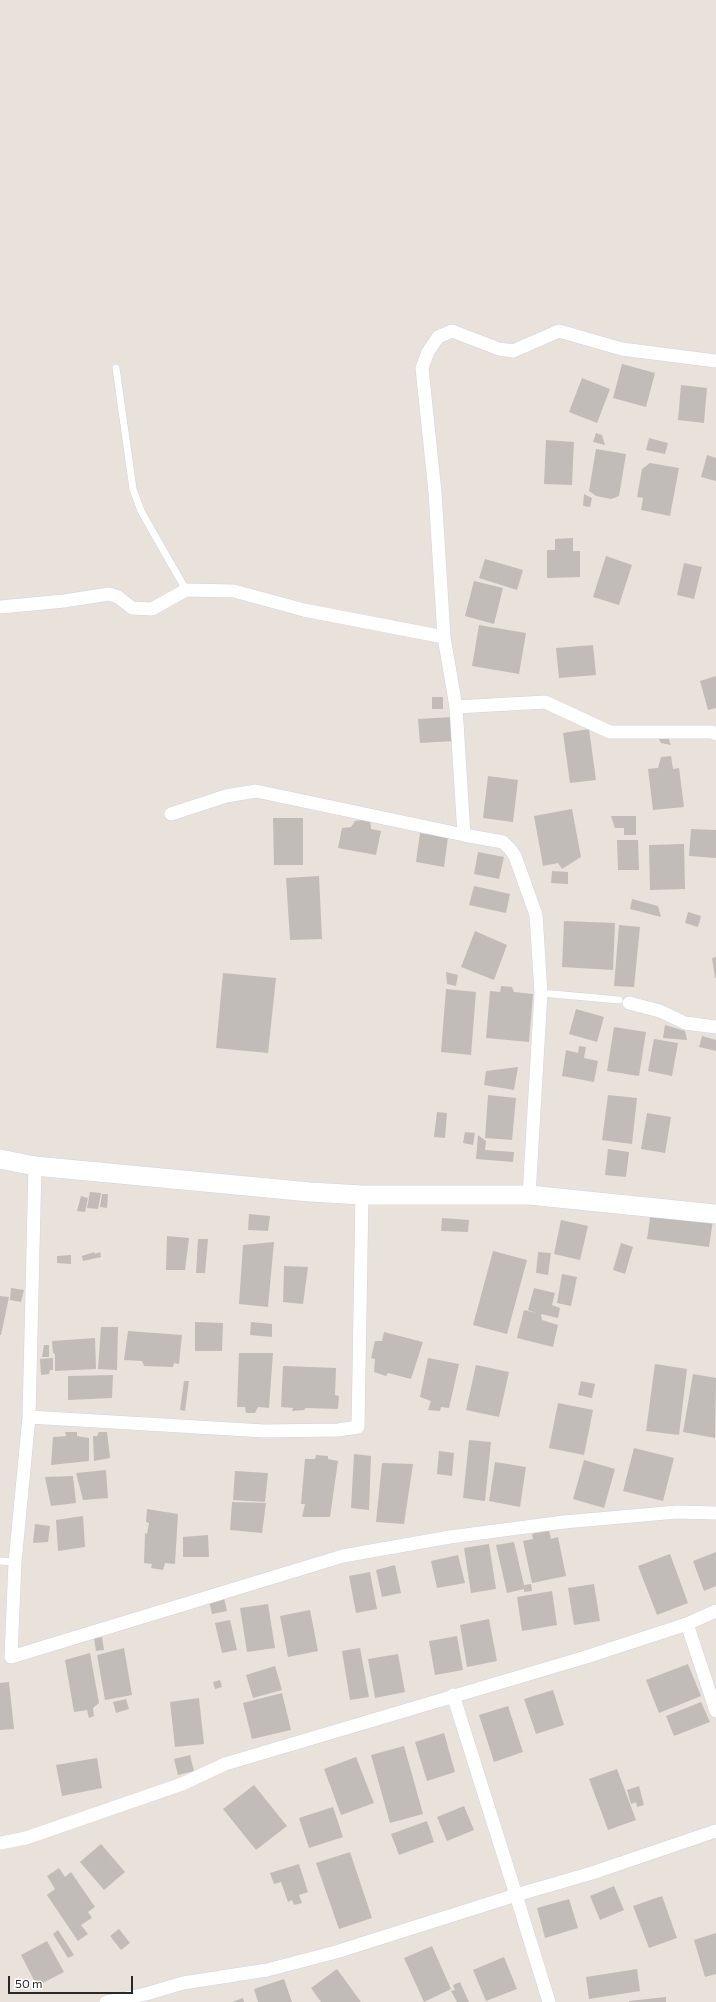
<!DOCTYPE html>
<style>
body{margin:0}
#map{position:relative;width:716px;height:2002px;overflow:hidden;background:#e9e2da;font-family:Commissioner,sans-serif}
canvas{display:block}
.scale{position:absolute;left:8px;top:1976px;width:125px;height:18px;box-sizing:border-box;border:2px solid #282828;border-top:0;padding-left:5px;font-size:12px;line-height:14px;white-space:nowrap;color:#282828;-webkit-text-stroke:3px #fff;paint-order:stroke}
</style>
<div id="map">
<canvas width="716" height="2002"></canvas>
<div class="scale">50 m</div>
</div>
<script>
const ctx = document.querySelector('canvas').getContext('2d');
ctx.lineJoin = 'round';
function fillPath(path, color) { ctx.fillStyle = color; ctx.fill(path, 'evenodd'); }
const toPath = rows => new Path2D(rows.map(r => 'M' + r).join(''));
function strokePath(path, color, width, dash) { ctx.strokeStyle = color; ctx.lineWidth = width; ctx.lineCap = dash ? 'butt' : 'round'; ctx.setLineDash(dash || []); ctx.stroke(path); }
const building = toPath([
 [622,364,655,373,646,407,613,398],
 [582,378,610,389,597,423,569,412],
 [681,385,707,388,704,423,678,420],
 [596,433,602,435,605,445,593,442],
 [649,438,668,443,665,454,646,450],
 [546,440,574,442,572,485,544,484],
 [596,449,626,454,619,496,611,499,596,496,589,491],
 [707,455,716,458,716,481,701,477],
 [650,463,679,468,670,516,641,510,643,498,637,497,642,469],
 [584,494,592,498,590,507,583,506],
 [573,538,573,551,580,551,580,577,547,578,547,550,555,550,555,539],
 [606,556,632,565,619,605,593,597],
 [485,559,523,570,517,590,479,578],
 [684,563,702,567,694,599,677,595],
 [474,581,503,588,494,624,465,616],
 [479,625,526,633,519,674,472,666],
 [593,645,596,675,559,678,556,648],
 [716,676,716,708,708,710,700,681],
 [432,697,443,697,443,709,432,709],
 [453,717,455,741,420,743,418,719],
 [589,729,596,780,570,783,563,733],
 [657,736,668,737,671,745,661,743],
 [671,756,673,769,679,768,684,807,653,810,648,769,658,768,661,757],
 [488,776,518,780,513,822,483,818],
 [572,809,581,857,562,869,558,863,543,866,534,816],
 [611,816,636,816,636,835,624,835,624,828,615,828],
 [273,818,303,818,303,865,274,865],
 [370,819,371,829,381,831,376,855,338,848,342,828,351,827,355,821],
 [691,829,716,830,716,858,689,856],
 [420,833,448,837,444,867,416,862],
 [617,840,638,840,639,870,618,870],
 [684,844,685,889,650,890,649,845],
 [478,852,504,857,499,879,474,874],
 [552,871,568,872,568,884,551,883],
 [319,876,322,939,290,940,286,878],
 [474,886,510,894,506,913,469,905],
 [632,899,658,906,661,917,630,909],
 [688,912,701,916,698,927,685,923],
 [564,921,615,923,613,970,562,967],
 [619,925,640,927,634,987,614,986],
 [475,931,507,945,494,980,461,967],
 [716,957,716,978,715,978,712,958],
 [446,972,458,975,456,986,447,984],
 [223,973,276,978,268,1053,216,1048],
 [501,986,512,987,514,992,533,994,529,1042,486,1038,490,991,500,992],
 [446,989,476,992,471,1055,441,1052],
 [576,1009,604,1017,597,1042,569,1034],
 [665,1025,685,1031,687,1040,663,1038],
 [614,1027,646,1032,639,1076,607,1071],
 [702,1036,716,1040,716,1051,699,1047],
 [654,1039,678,1043,672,1076,648,1071],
 [579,1046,586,1047,584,1058,598,1061,594,1082,562,1076,566,1050,578,1053],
 [518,1067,514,1090,484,1085,486,1071],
 [488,1095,516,1098,512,1140,485,1138],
 [608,1095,637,1098,632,1144,602,1140],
 [437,1112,447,1113,445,1138,434,1137],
 [647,1113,671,1117,665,1153,641,1149],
 [465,1132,475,1133,473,1145,463,1143],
 [478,1135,486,1141,485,1150,514,1152,513,1162,476,1159],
 [608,1149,629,1152,626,1177,605,1175],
 [90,1192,101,1193,98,1209,87,1208],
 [102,1194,108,1194,107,1208,100,1207],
 [81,1196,88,1198,85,1212,77,1211],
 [651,1212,713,1220,709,1247,647,1239],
 [249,1214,270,1216,268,1231,248,1230],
 [442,1218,469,1220,468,1232,441,1231],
 [561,1220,588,1226,580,1260,554,1254],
 [167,1236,189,1238,185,1270,166,1270],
 [198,1239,208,1239,205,1273,196,1273],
 [274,1242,268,1307,239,1304,243,1245],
 [621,1243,633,1247,625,1274,613,1270],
 [493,1251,527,1260,507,1334,473,1325],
 [94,1252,95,1254,100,1252,101,1257,83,1261,82,1256],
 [538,1252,551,1253,548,1275,536,1273],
 [71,1255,71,1264,57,1263,57,1256],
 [284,1266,308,1267,303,1304,283,1302],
 [562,1274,577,1277,571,1306,557,1303],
 [11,1288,24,1290,21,1302,10,1300],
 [534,1288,555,1293,552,1305,560,1308,558,1318,541,1314,542,1320,558,1325,553,1347,517,1338,524,1310,536,1313,528,1310],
 [0,1296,9,1297,1,1335,0,1335],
 [195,1322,223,1323,222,1351,195,1351],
 [251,1322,272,1324,272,1337,250,1335],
 [101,1327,118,1327,117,1370,98,1369],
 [128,1331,182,1335,179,1364,174,1363,173,1367,144,1366,142,1361,124,1360],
 [384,1332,423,1342,411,1379,388,1373,386,1376,374,1372,375,1359,371,1358,375,1341,382,1341],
 [95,1338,96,1369,55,1371,55,1354,53,1353,52,1341],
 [44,1345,49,1345,49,1357,42,1357],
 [239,1353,273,1353,269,1408,258,1407,255,1413,246,1413,245,1407,237,1407],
 [53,1358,53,1370,50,1370,49,1374,41,1375,40,1359],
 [428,1358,459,1364,449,1408,441,1407,440,1411,428,1410,431,1401,420,1397],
 [655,1364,687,1369,679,1435,646,1431],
 [476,1365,509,1372,499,1417,466,1410],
 [283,1366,336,1368,335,1395,339,1396,338,1409,306,1408,304,1410,292,1411,293,1408,281,1407],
 [693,1374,716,1378,715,1438,683,1432],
 [113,1375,112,1398,68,1400,68,1376],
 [184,1381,189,1381,185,1411,180,1410],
 [581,1381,595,1384,592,1398,578,1395],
 [558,1403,593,1410,584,1455,549,1448],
 [65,1432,77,1432,77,1436,89,1438,89,1461,51,1465,53,1437,66,1436],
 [99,1432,107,1432,110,1458,94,1461,93,1436,97,1436],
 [469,1440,491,1442,485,1501,463,1498],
 [634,1448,674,1458,663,1501,623,1491],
 [439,1451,454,1453,452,1476,437,1474],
 [354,1454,371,1456,369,1510,351,1508],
 [316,1455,328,1456,328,1459,338,1461,330,1517,302,1517,305,1504,301,1504,305,1459,315,1459],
 [584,1460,615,1469,604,1508,573,1499],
 [495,1462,526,1467,520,1507,489,1501],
 [382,1463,413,1464,404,1524,376,1522],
 [106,1470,108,1498,83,1500,76,1473],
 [235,1471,268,1473,265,1502,233,1500],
 [73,1476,76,1503,51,1506,45,1477],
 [232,1502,266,1503,262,1533,230,1530],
 [147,1509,178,1514,175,1564,165,1563,163,1570,151,1568,152,1564,144,1563,145,1533,147,1534,149,1523,146,1522],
 [83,1516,85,1547,58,1551,56,1520],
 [35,1524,50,1526,48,1542,33,1543],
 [549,1530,551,1539,558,1537,566,1576,532,1583,523,1541,533,1539,532,1534],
 [208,1535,209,1557,183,1557,183,1537],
 [514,1542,524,1585,531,1584,532,1591,524,1592,524,1589,507,1593,496,1545],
 [489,1544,496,1589,471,1593,464,1548],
 [716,1552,716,1586,704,1591,693,1561],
 [670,1554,688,1603,657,1615,638,1566],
 [458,1555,465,1583,437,1588,431,1561],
 [395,1565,401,1593,382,1597,376,1570],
 [370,1572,377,1609,356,1613,349,1576],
 [594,1584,600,1621,574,1625,568,1588],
 [552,1591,557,1625,522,1631,517,1597],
 [224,1598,227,1611,212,1614,209,1601],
 [268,1604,275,1648,247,1652,240,1608],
 [310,1610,318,1651,288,1657,280,1616],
 [489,1619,497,1661,467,1667,460,1625],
 [230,1620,237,1650,222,1653,215,1623],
 [457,1636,463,1670,435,1675,429,1641],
 [102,1637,104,1650,96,1651,94,1638],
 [124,1648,132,1695,105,1700,97,1655],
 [360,1648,369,1697,350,1700,342,1651],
 [90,1653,99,1703,93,1708,94,1716,89,1718,87,1710,74,1712,65,1660],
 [398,1654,405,1692,375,1698,368,1659],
 [688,1664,701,1696,659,1713,646,1680],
 [275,1666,282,1690,253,1698,246,1675],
 [220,1680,222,1687,215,1689,213,1682],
 [9,1682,14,1729,0,1730,0,1683],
 [553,1690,564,1725,536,1734,524,1699],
 [282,1693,291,1730,252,1739,243,1703],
 [199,1698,204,1744,175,1747,170,1702],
 [126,1699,129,1709,116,1713,113,1702],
 [701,1702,710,1722,674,1736,666,1716],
 [508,1706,523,1752,494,1762,479,1715],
 [444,1733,455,1772,427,1781,415,1742],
 [404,1746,423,1814,390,1823,371,1755],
 [190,1755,194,1771,178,1775,174,1759],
 [356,1757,374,1803,341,1815,324,1769],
 [97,1758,102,1788,62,1796,56,1765],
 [617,1769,636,1820,608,1830,589,1779],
 [254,1785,287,1826,256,1850,223,1809],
 [639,1786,644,1805,637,1807,636,1802,631,1804,627,1790],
 [464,1806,474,1830,447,1841,437,1817],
 [333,1807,343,1837,309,1848,299,1818],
 [427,1821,434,1842,399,1855,391,1834],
 [101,1844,125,1872,104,1890,80,1862],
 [350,1852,372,1918,339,1929,316,1863],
 [299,1864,308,1892,299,1895,302,1903,294,1905,292,1900,288,1902,281,1882,274,1884,270,1873],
 [59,1868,65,1877,71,1872,95,1907,88,1912,92,1918,81,1925,88,1934,78,1941,47,1895,55,1889,47,1876],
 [614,1886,624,1910,600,1920,590,1896],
 [662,1896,677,1938,649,1948,633,1906],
 [569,1899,578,1928,545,1938,537,1908],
 [119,1929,130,1943,121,1950,110,1936],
 [58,1930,74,1955,68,1958,53,1934],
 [716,1933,716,1974,705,1977,694,1940],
 [47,1941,64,1972,37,1986,21,1955],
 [432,1946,451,1989,424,2002,404,1958],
 [504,1957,517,1989,486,2001,473,1970],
 [337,1969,361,2002,321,2002,311,1988],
 [637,1969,640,1991,589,1999,586,1977],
 [284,1979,292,2002,258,2002,254,1989],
 [460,1982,469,2002,457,2002,451,1991,455,1990,453,1985],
 [666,1997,666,2002,629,2002,629,2001],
 [243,1998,244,2002,232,2002]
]);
const lane = toPath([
 [116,368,133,489,141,511,186,590],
 [541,993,619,1000],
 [0,1561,15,1562]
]);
const street = toPath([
 [0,607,64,601,109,594,118,597,132,608,152,609,186,590,234,591,304,610,444,637,456,707,464,835,503,842,510,849,515,856,536,915,541,993,529,1195],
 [444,637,435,492,422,368,428,352,438,337,452,331,499,349,513,351,559,331,622,349,716,361],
 [456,707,545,702,610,732,712,732,716,734],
 [171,814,226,796,256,791,464,835],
 [629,1003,660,1011,685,1023,716,1027],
 [35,1166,29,1417,15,1562,11,1657,343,1556,450,1537,564,1522,677,1512,716,1513],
 [29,1417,264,1431,338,1430,358,1427,362,1195],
 [687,1624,716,1711],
 [0,1843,26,1838,182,1784,225,1764,586,1657,687,1624,716,1611],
 [106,2002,146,1994,183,1983,267,1970,336,1952,516,1895,453,1695],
 [549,2002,516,1895,592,1873,716,1831]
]);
const secondary = toPath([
 [0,1159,35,1166,310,1192,362,1195,529,1195,716,1214]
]);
fillPath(building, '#c1bcb7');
strokePath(lane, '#d0d3df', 8);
strokePath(street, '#d0d3df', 14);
strokePath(secondary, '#d0d3df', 20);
strokePath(lane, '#fff', 7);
strokePath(street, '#fff', 13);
strokePath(secondary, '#fff', 19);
</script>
